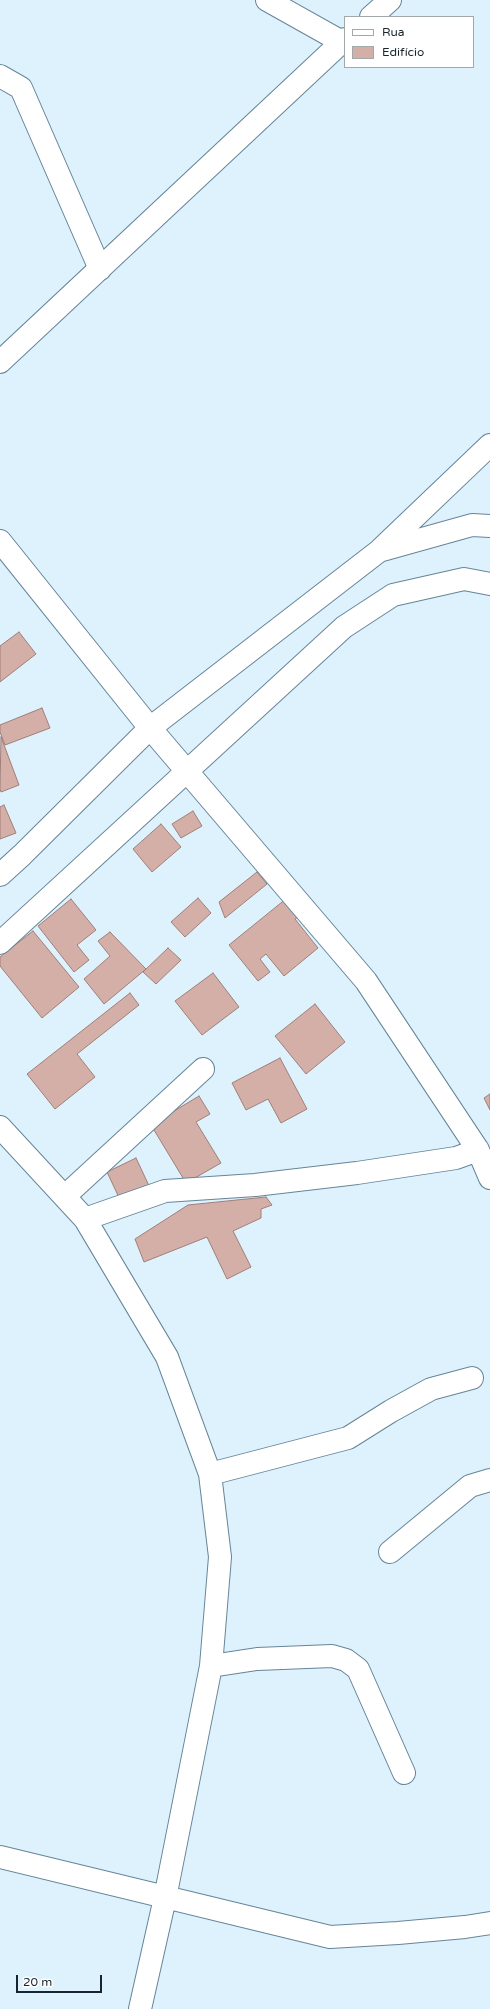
<!DOCTYPE html>
<meta charset="utf-8">
<style>
body{margin:0}
#map{position:relative;width:490px;height:2009px;overflow:hidden;background:#def2fe;font-family:"Varela Round",sans-serif}
canvas{display:block}
.legend{position:absolute;left:344px;top:16px;width:130px;height:52px;box-sizing:border-box;background:#fff;border:1px solid #a3a8ab;margin:0;padding:5px 7px;list-style:none;font-size:12px;color:#19252c}
.legend li{display:flex;align-items:center;gap:8px;height:20px}
.legend b{width:20px;border:1px solid #a3a8ab}
.scale{position:absolute;left:16px;top:1975px;width:86px;height:18px;box-sizing:border-box;border:2px solid #19252c;border-top:0;padding-left:5px;font-size:12px;line-height:14px;white-space:nowrap;color:#19252c;-webkit-text-stroke:3px #fff;paint-order:stroke}
</style>
<div id="map">
<canvas width="490" height="2009"></canvas>
<ul class="legend">
<li><b style="height:5px;background:#fff"></b>Rua</li>
<li><b style="height:11px;background:#d4afa8"></b>Edifício</li>
</ul>
<div class="scale">20 m</div>
</div>
<script>
const ctx = document.querySelector('canvas').getContext('2d');
ctx.lineJoin = 'round';
function fillPath(path, color) { ctx.fillStyle = color; ctx.fill(path, 'evenodd'); }
const toPath = rows => new Path2D(rows.map(r => 'M' + r).join(''));
function strokePath(path, color, width, dash) { ctx.strokeStyle = color; ctx.lineWidth = width; ctx.lineCap = dash ? 'butt' : 'round'; ctx.setLineDash(dash || []); ctx.stroke(path); }
const building = toPath([
 [19,632,36,654,0,682,0,646,19,632],
 [42,708,50,728,5,745,0,732,0,725,42,708],
 [1,737,19,785,1,792,0,789,1,737],
 [4,805,16,833,0,839,0,807,4,805],
 [193,811,202,826,181,838,172,824,193,811],
 [161,824,181,847,152,872,133,849,161,824],
 [257,872,267,884,225,918,219,902,257,872],
 [198,898,211,913,185,937,171,922,198,898],
 [287,898,301,915,295,919,318,948,284,976,266,954,260,959,270,972,258,981,229,945,287,898],
 [71,899,96,930,77,945,89,960,74,972,38,926,71,899],
 [33,931,79,987,42,1018,0,966,0,957,33,931],
 [110,932,146,969,104,1004,84,979,110,956,98,941,110,932],
 [168,948,181,960,156,984,143,972,168,948],
 [213,973,239,1007,202,1035,175,1001,213,973],
 [130,993,139,1005,77,1054,95,1077,55,1109,27,1074,130,993],
 [315,1004,345,1042,306,1074,275,1036,315,1004],
 [280,1058,307,1109,281,1123,268,1099,246,1110,232,1083,280,1058],
 [490,1094,490,1110,484,1098,490,1094],
 [199,1096,210,1114,196,1122,221,1163,186,1183,151,1125,199,1096],
 [136,1158,151,1190,122,1204,107,1172,136,1158],
 [266,1197,272,1205,261,1209,261,1218,233,1231,251,1267,227,1279,207,1237,144,1262,135,1239,188,1205,266,1197]
]);
const street = toPath([
 [267,0,342,42],
 [0,76,21,88,100,269],
 [0,541,150,728,366,981,478,1150,490,1178],
 [381,549,490,445],
 [0,875,22,855,150,728,379,551,472,525,490,526],
 [0,943,344,627,393,595,464,579,490,584],
 [0,1127,85,1219,167,1357,210,1474,220,1557,211,1666,165,1898,140,2009],
 [65,1196,203,1069],
 [85,1219,165,1191,255,1185,357,1173,456,1158,478,1150],
 [210,1474,348,1438,391,1411,431,1389,472,1378],
 [390,1552,470,1486,490,1480],
 [211,1666,257,1659,332,1656,346,1660,358,1669,404,1773],
 [0,1857,330,1937,398,1933,465,1927,490,1923]
]);
const secondary = toPath([
 [371,17,390,0],
 [0,362,345,39]
]);
fillPath(building, '#d4afa8');
strokePath(building, '#a07e77', 1);
strokePath(street, '#668597', 24);
strokePath(secondary, '#668597', 24);
strokePath(street, '#fff', 22);
strokePath(secondary, '#fff', 22);
</script>
